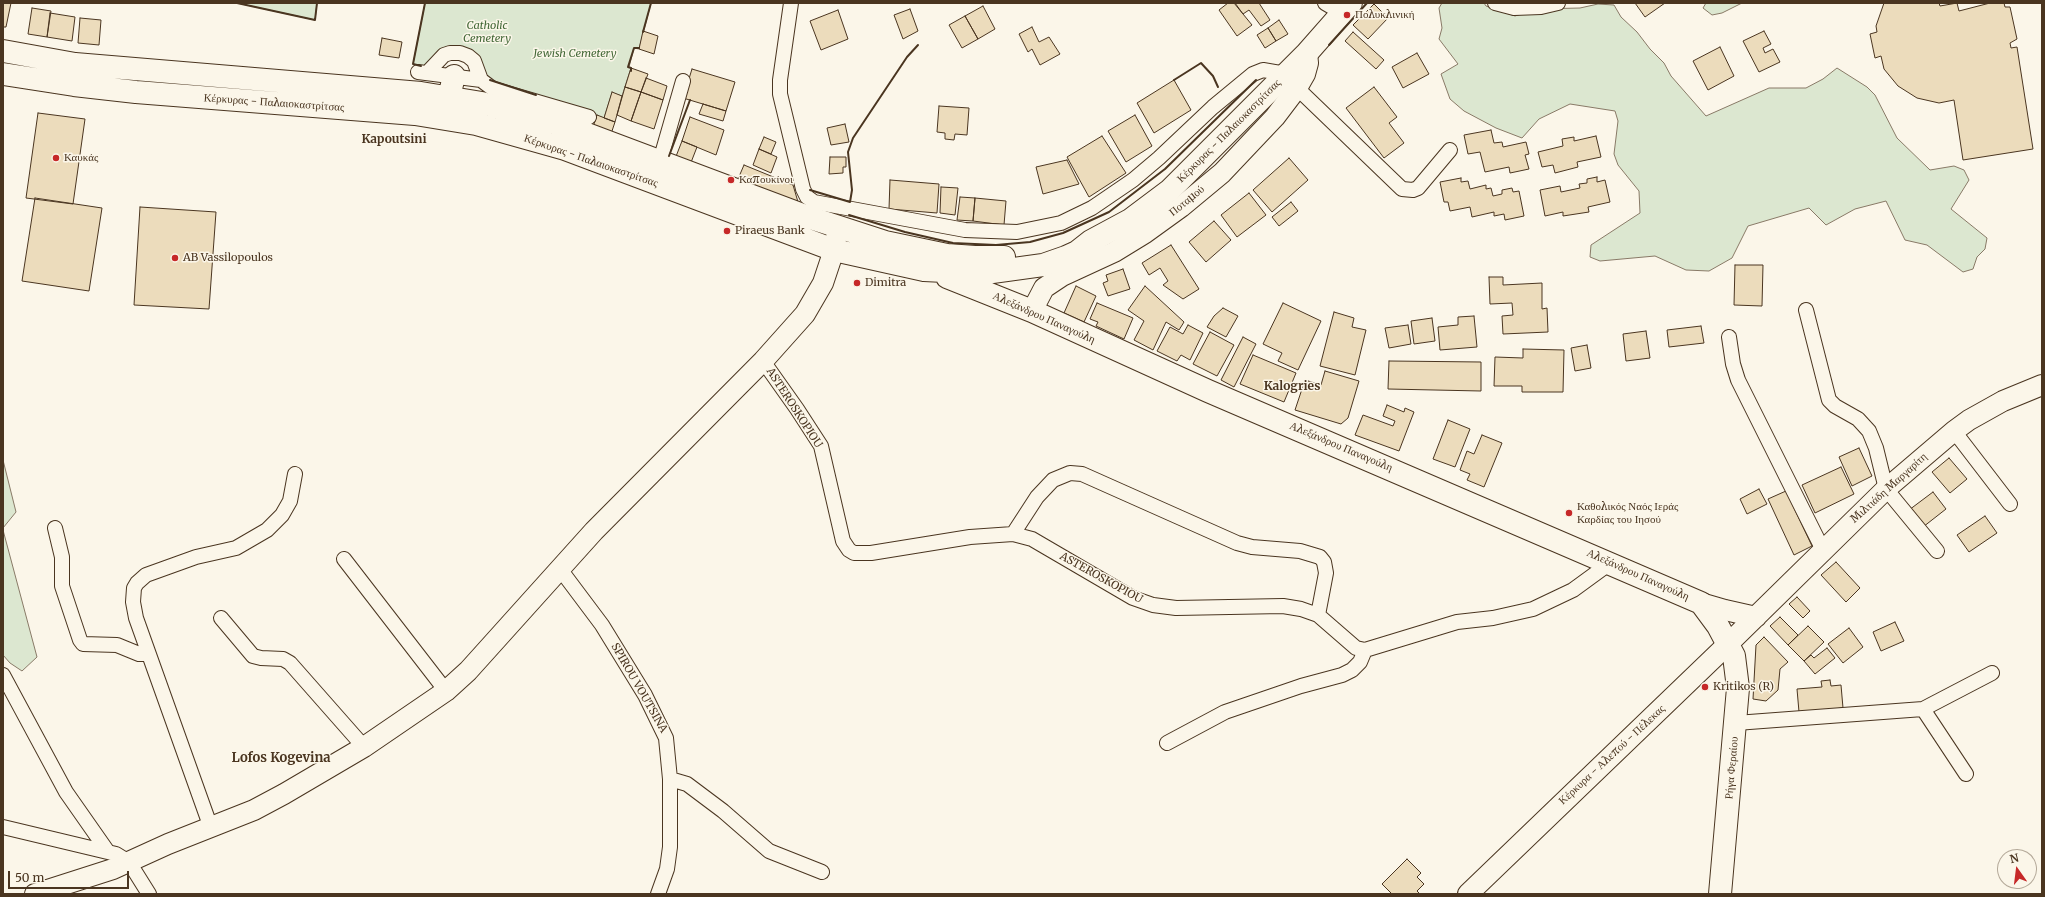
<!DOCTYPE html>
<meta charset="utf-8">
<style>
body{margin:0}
#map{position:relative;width:2045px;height:897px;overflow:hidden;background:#fbf6e9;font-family:Merriweather,serif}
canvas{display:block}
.frame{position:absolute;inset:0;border:4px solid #4a3520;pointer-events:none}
.north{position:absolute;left:1997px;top:849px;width:40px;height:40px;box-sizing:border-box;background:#fbf6e9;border:1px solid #b4a999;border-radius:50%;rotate:346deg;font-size:11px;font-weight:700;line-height:16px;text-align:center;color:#4a3520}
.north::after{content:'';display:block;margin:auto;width:14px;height:18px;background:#c62828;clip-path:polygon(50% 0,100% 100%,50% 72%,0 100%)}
.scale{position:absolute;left:8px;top:871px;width:121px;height:18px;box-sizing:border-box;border:2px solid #4a3520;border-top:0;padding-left:5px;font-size:12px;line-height:14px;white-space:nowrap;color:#4a3520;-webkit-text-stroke:3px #fbf6e9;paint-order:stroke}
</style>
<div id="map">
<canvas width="2045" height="897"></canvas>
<div class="frame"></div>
<div class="north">N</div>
<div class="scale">50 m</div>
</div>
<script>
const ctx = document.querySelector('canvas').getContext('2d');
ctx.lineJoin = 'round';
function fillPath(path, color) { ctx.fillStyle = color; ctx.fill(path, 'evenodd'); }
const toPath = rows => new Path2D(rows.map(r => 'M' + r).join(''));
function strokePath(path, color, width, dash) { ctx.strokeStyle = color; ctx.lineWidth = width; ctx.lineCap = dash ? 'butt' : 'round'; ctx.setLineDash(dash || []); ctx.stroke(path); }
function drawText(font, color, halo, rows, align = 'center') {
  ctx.font = font + ' Merriweather,serif'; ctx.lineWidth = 3; ctx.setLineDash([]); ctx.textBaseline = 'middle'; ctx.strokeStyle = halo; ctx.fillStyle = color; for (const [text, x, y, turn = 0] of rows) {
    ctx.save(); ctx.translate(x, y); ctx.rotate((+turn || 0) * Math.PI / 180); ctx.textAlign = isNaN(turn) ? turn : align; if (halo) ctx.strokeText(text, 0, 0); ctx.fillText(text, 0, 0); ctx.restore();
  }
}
const green = toPath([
 [237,3,317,3,315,20,237,3],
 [425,3,651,3,639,49,634,48,629,67,631,68,622,96,612,93,604,118,482,77,466,52,428,67,413,64,425,3],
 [1442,3,1484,3,1486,6,1515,16,1537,9,1580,8,1598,4,1614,5,1621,17,1637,32,1650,49,1664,63,1671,76,1706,116,1769,88,1806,88,1823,79,1837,68,1867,87,1875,95,1897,138,1930,170,1954,166,1964,170,1969,180,1951,209,1987,238,1985,249,1977,257,1973,269,1963,272,1927,245,1905,240,1886,201,1855,209,1826,225,1809,208,1748,226,1732,258,1709,271,1686,270,1655,256,1600,261,1590,257,1591,245,1640,213,1639,191,1618,165,1614,154,1618,121,1615,111,1570,104,1539,119,1522,138,1496,128,1464,111,1450,99,1441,74,1458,64,1439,39,1442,28,1439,8,1442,3],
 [1706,3,1742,3,1722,13,1712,15,1703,8,1706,3],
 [3,460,16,512,3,528,3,460],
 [3,530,37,657,22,671,10,663,3,655,3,530]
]);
const building = toPath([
 [3,3,11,3,6,27,3,27,3,3],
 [1228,3,1234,3,1252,25,1237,36,1219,10,1228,3],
 [1235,3,1259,3,1270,20,1261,26,1249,10,1243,14,1235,3],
 [1635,3,1665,3,1645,17,1635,3],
 [1884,3,1939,3,1940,6,1957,3,1959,11,1990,3,2004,3,2005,7,2010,7,2017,39,2010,43,2011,48,2017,47,2033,149,1963,160,1954,100,1939,103,1917,98,1898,86,1884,69,1881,56,1875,58,1870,34,1877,32,1876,26,1884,3],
 [1374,4,1388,18,1368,39,1353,25,1374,4],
 [983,6,995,29,978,39,965,16,983,6],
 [32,8,51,11,47,37,28,34,32,8],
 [910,9,918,31,903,39,894,15,910,9],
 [838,10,848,39,821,50,810,21,838,10],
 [50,13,75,17,72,41,47,37,50,13],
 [965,16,978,39,962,48,949,25,965,16],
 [80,18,101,20,99,45,78,43,80,18],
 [1279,20,1288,34,1276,41,1268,28,1279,20],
 [1032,27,1039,42,1049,37,1060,54,1040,65,1032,49,1028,52,1019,34,1032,27],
 [1268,28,1276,41,1265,48,1257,35,1268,28],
 [643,31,658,36,654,54,639,49,643,31],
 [1764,31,1771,44,1763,48,1765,53,1773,49,1780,62,1759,72,1743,41,1764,31],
 [1353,32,1384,60,1376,69,1345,41,1353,32],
 [382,38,402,42,399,58,379,55,382,38],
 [1720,47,1734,76,1708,90,1693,61,1720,47],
 [1417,53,1429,74,1403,88,1392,67,1417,53],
 [631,68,648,74,641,92,625,87,631,68],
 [692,69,735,82,726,111,683,98,692,69],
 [646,78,667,86,663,100,641,92,646,78],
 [1174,80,1191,110,1154,133,1137,103,1174,80],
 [625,87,641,92,631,121,617,115,625,87],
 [1374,87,1397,117,1389,123,1404,143,1384,158,1346,108,1374,87],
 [612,92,622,96,615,122,604,118,612,92],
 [641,92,663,100,654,129,631,121,641,92],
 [703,104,726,111,723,121,699,114,703,104],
 [939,106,969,108,967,135,955,134,954,140,945,139,945,133,937,132,939,106],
 [38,113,85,119,73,204,26,198,38,113],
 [597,115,615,122,611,134,593,127,597,115],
 [1135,115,1152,146,1126,162,1108,131,1135,115],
 [690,117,724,130,716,155,682,141,690,117],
 [845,124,849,142,831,145,827,128,845,124],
 [1491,130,1494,143,1502,142,1503,147,1526,142,1529,154,1525,155,1529,169,1510,173,1509,167,1485,172,1480,152,1468,154,1464,135,1491,130],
 [1102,136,1126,173,1089,197,1067,157,1102,136],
 [1596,136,1601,157,1577,162,1578,167,1555,173,1553,165,1542,167,1538,152,1563,146,1562,139,1574,137,1574,141,1596,136],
 [764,137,776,142,771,154,759,149,764,137],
 [682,141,697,147,690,165,675,159,682,141],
 [759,149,777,157,771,173,753,165,759,149],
 [830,157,846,157,846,167,843,167,843,173,829,174,830,157],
 [1289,158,1308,180,1272,212,1253,190,1289,158],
 [1067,160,1079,184,1043,194,1036,167,1067,160],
 [744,165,793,185,798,202,738,179,744,165],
 [1597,177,1597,182,1605,180,1610,202,1588,207,1589,212,1563,216,1563,212,1545,216,1540,190,1560,186,1561,192,1580,188,1579,184,1587,183,1587,179,1597,177],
 [1461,178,1461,182,1468,181,1470,189,1486,185,1486,189,1491,188,1493,196,1502,194,1502,190,1512,188,1513,192,1519,191,1524,216,1505,220,1504,214,1494,216,1494,212,1472,217,1470,207,1450,211,1448,202,1444,202,1440,182,1461,178],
 [890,180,939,184,937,213,889,209,890,180],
 [941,187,958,188,955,215,940,213,941,187],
 [1249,193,1266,215,1237,237,1221,215,1249,193],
 [960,197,975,198,973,221,957,220,960,197],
 [35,198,102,208,89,291,22,281,35,198],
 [975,198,1006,201,1004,225,973,221,975,198],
 [1291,202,1298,211,1279,226,1272,217,1291,202],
 [140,207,216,212,209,309,134,305,140,207],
 [1214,221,1231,240,1206,262,1189,242,1214,221],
 [1171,245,1199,289,1183,299,1163,285,1168,281,1160,268,1149,275,1142,263,1171,245],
 [1735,265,1763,265,1762,306,1734,305,1735,265],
 [1123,269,1130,289,1108,296,1103,283,1108,281,1106,275,1123,269],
 [1489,277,1503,277,1503,285,1542,283,1542,309,1547,308,1548,332,1503,334,1502,316,1513,315,1512,303,1490,304,1489,277],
 [1076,286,1096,296,1084,322,1064,313,1076,286],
 [1145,286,1184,322,1179,330,1166,322,1153,350,1134,340,1144,321,1128,310,1145,286],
 [1097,303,1133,318,1124,339,1096,326,1098,322,1090,319,1097,303],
 [1283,303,1321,321,1298,370,1278,361,1282,353,1263,344,1283,303],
 [1223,308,1238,316,1226,337,1207,327,1214,316,1223,308],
 [1334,312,1354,318,1352,327,1366,330,1355,375,1320,366,1334,312],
 [1474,316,1477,347,1440,350,1438,327,1458,325,1458,317,1474,316],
 [1432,318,1435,341,1414,344,1411,321,1432,318],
 [1188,325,1203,333,1190,360,1181,355,1177,361,1157,351,1170,327,1183,334,1188,325],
 [1408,325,1411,344,1389,348,1385,328,1408,325],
 [1701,326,1704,343,1669,347,1667,330,1701,326],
 [1646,331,1650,358,1626,361,1623,334,1646,331],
 [1210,332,1234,345,1217,376,1193,364,1210,332],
 [1243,337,1256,344,1234,387,1221,380,1243,337],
 [1587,345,1591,368,1575,371,1571,348,1587,345],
 [1523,349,1564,350,1563,392,1522,392,1522,386,1494,386,1495,357,1523,358,1523,349],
 [1253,355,1296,373,1284,402,1240,384,1253,355],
 [1389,361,1481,362,1481,391,1388,389,1389,361],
 [1325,371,1359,381,1348,418,1341,424,1295,410,1305,380,1321,385,1325,371],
 [1387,405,1404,412,1405,408,1414,412,1399,451,1355,435,1363,415,1393,426,1395,421,1383,416,1387,405],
 [1448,420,1470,429,1455,467,1433,459,1448,420],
 [1482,435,1502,443,1484,487,1467,480,1470,474,1460,470,1467,451,1474,454,1482,435],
 [1859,448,1872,476,1852,486,1839,457,1859,448],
 [1949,458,1967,479,1950,493,1932,472,1949,458],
 [1841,467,1854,494,1815,513,1802,485,1841,467],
 [1759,489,1767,504,1747,514,1740,499,1759,489],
 [1786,491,1812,546,1794,555,1768,499,1786,491],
 [1933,492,1946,509,1923,527,1909,510,1933,492],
 [1985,516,1997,533,1969,552,1957,535,1985,516],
 [1836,562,1860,588,1846,602,1821,575,1836,562],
 [1797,597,1810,611,1803,618,1789,604,1797,597],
 [1780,617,1798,635,1788,645,1770,626,1780,617],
 [1895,622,1904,641,1881,651,1873,632,1895,622],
 [1808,626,1824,642,1804,661,1788,645,1808,626],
 [1849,628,1863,647,1843,663,1828,644,1849,628],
 [1764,637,1788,662,1780,669,1778,690,1766,701,1753,699,1756,645,1764,637],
 [1827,648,1835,658,1815,674,1804,661,1811,655,1814,658,1827,648],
 [1830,680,1831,686,1841,685,1843,708,1799,712,1797,689,1822,687,1821,681,1830,680],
 [1407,859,1421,873,1417,877,1424,884,1417,891,1420,894,1392,894,1382,884,1407,859]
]);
const street = toPath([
 [791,3,780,80,780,94,803,189,807,197,814,202],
 [1325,3,1342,13],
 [1495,3,1514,8,1541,7,1558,3],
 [418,72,481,80,493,89,589,117],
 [427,73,444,55,450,53,460,53,468,56,474,61,481,80],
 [1297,88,1402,189,1413,190,1418,188,1450,150],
 [660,161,683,81],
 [808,217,814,202,965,230,1017,232,1061,223,1092,208,1133,180,1159,158,1213,107,1253,74,1263,70,1286,74],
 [1806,310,1829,400,1835,406,1858,419,1869,431,1876,448,1886,489,1937,551],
 [1729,337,1733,364,1738,380,1823,550],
 [763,361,797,409,821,446,843,541,849,550,854,553,871,553,970,537,1013,534,1032,539,1133,598,1153,605,1176,608,1283,606,1301,609,1318,615,1356,648,1365,650,1457,622,1493,618,1533,609,1573,590,1610,563],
 [1954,431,2010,504],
 [55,528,62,557,62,586,80,640,83,644,117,645,139,654,148,654],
 [1013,534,1037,497,1053,480,1070,473,1082,474,1237,543,1252,547,1300,551,1320,557,1324,562,1326,573,1318,615],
 [344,559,446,691],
 [560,569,602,625,645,695,666,738,670,779,670,847,667,869,658,894],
 [221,618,253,656,261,658,283,659,290,663,364,747],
 [3,675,66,792,108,852],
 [1923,709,1966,774],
 [1736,723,1923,709,1992,673],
 [1167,743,1225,712,1301,686,1342,675,1352,670,1360,662,1365,650],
 [670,779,687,784,723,811,769,851,822,872],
 [3,827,116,854,129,862,149,894],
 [211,828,136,618,133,602,134,588,137,583,146,575,196,557,236,548,267,530,282,515,290,501,295,474]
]);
const secondary = toPath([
 [1032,311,1044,288,1062,276,1114,252,1145,233,1181,207,1222,173,1275,117,1297,88,1305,74,1308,63,1307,53],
 [1701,603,1725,610,1756,617],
 [35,894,113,869,168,844,254,810,284,794,364,747,446,691,468,671,594,531,763,361,805,314,823,283,834,250,838,227],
 [1468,894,1728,644,1886,489,1954,431,1969,420,2003,401,2042,385]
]);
const primary = toPath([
 [3,51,75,64,421,93,482,103,571,128,808,217,885,242,947,255,975,257,1004,257],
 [3,74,74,85,136,92,415,114,476,124,565,149,834,250,924,270,985,273,1043,265,1066,257,1077,252,1091,241,1130,220,1170,190,1307,53,1351,3],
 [449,97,454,76],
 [947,277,1032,311,1208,391,1701,603,1718,626,1734,656,1738,688,1720,894]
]);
const wall = toPath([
 [237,3,315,20,317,3],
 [643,32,651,3],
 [1329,45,1367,3],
 [421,66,413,64,425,3],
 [631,71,631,68,628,67,634,48,639,48],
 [490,80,536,95],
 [1174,80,1201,63,1213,76,1218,87],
 [669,156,690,100],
 [810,190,850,202,852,190,848,152,853,138,907,57,918,45],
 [849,215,905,232,953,243,996,245,1030,242,1063,233,1109,212,1165,169,1256,80]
]);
const markers = [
 [1347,15,4,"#c62828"],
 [56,158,4,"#c62828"],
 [731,180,4,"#c62828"],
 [727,231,4,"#c62828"],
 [175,258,4,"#c62828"],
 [857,283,4,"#c62828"],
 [1569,513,4,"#c62828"],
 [1705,687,4,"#c62828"]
];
const poiNames = [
 ["Πολυκλινική",1355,15],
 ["Καυκάς",64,158],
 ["Καπουκίνοι",739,180],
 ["Piraeus Bank",735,231],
 ["AB Vassilopoulos",183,258],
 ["Dimitra",865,283],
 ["Καθολικός Ναός Ιεράς",1577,507],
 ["Καρδίας του Ιησού",1577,520],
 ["Kritikos (R)",1713,687]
];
const parkNames = [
 ["Catholic",487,26],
 ["Cemetery",487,39],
 ["Jewish Cemetery",575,54]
];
const streetNames = [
 ["Κέρκυρας - Παλαιοκαστρίτσας",274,103,4],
 ["Κέρκυρας - Παλαιοκαστρίτσας",1229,131,-45],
 ["Κέρκυρας - Παλαιοκαστρίτσας",591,161,19],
 ["Ποταμού",1187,201,-39],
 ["Αλεξάνδρου Παναγούλη",1044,318,24],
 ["ASTEROSKOPIOU",794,408,57],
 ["Αλεξάνδρου Παναγούλη",1341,447,23],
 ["Μιλτιάδη Μαργαρίτη",1889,488,-42],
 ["Αλεξάνδρου Παναγούλη",1638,575,24],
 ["ASTEROSKOPIOU",1101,578,29],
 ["SPIROU VOUTSINA",639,688,60],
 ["Κέρκυρα - Αλεπού - Πέλεκας",1612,755,-43],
 ["Ρήγα Φεραίου",1732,768,-85]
];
const neighbourhoodNames = [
 ["Kapoutsini",394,140],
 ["Kalogries",1292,387]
];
const quarterNames = [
 ["Lofos Kogevina",281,758]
];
fillPath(green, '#dce7d0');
strokePath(green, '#887966', 1);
fillPath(building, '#ecdcbc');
strokePath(building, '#4a3520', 1);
strokePath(street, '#4a3520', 16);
strokePath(secondary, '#4a3520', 22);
strokePath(primary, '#4a3520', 24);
strokePath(street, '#fbf6e9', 14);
strokePath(secondary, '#fbf6e9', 20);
strokePath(primary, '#fbf6e9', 22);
strokePath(wall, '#4a3520', 2);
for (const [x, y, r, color] of markers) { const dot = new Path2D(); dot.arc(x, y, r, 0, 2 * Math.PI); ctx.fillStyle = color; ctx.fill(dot); strokePath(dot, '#fbf6e9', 1.5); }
drawText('11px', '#4a3520', '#fbf6e9', poiNames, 'left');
drawText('italic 11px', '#436837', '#fbf6e9', parkNames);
drawText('11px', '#4a3520', '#fbf6e9', streetNames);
drawText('bold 12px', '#4a3520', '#fbf6e9', neighbourhoodNames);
drawText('bold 13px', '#4a3520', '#fbf6e9', quarterNames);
</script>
